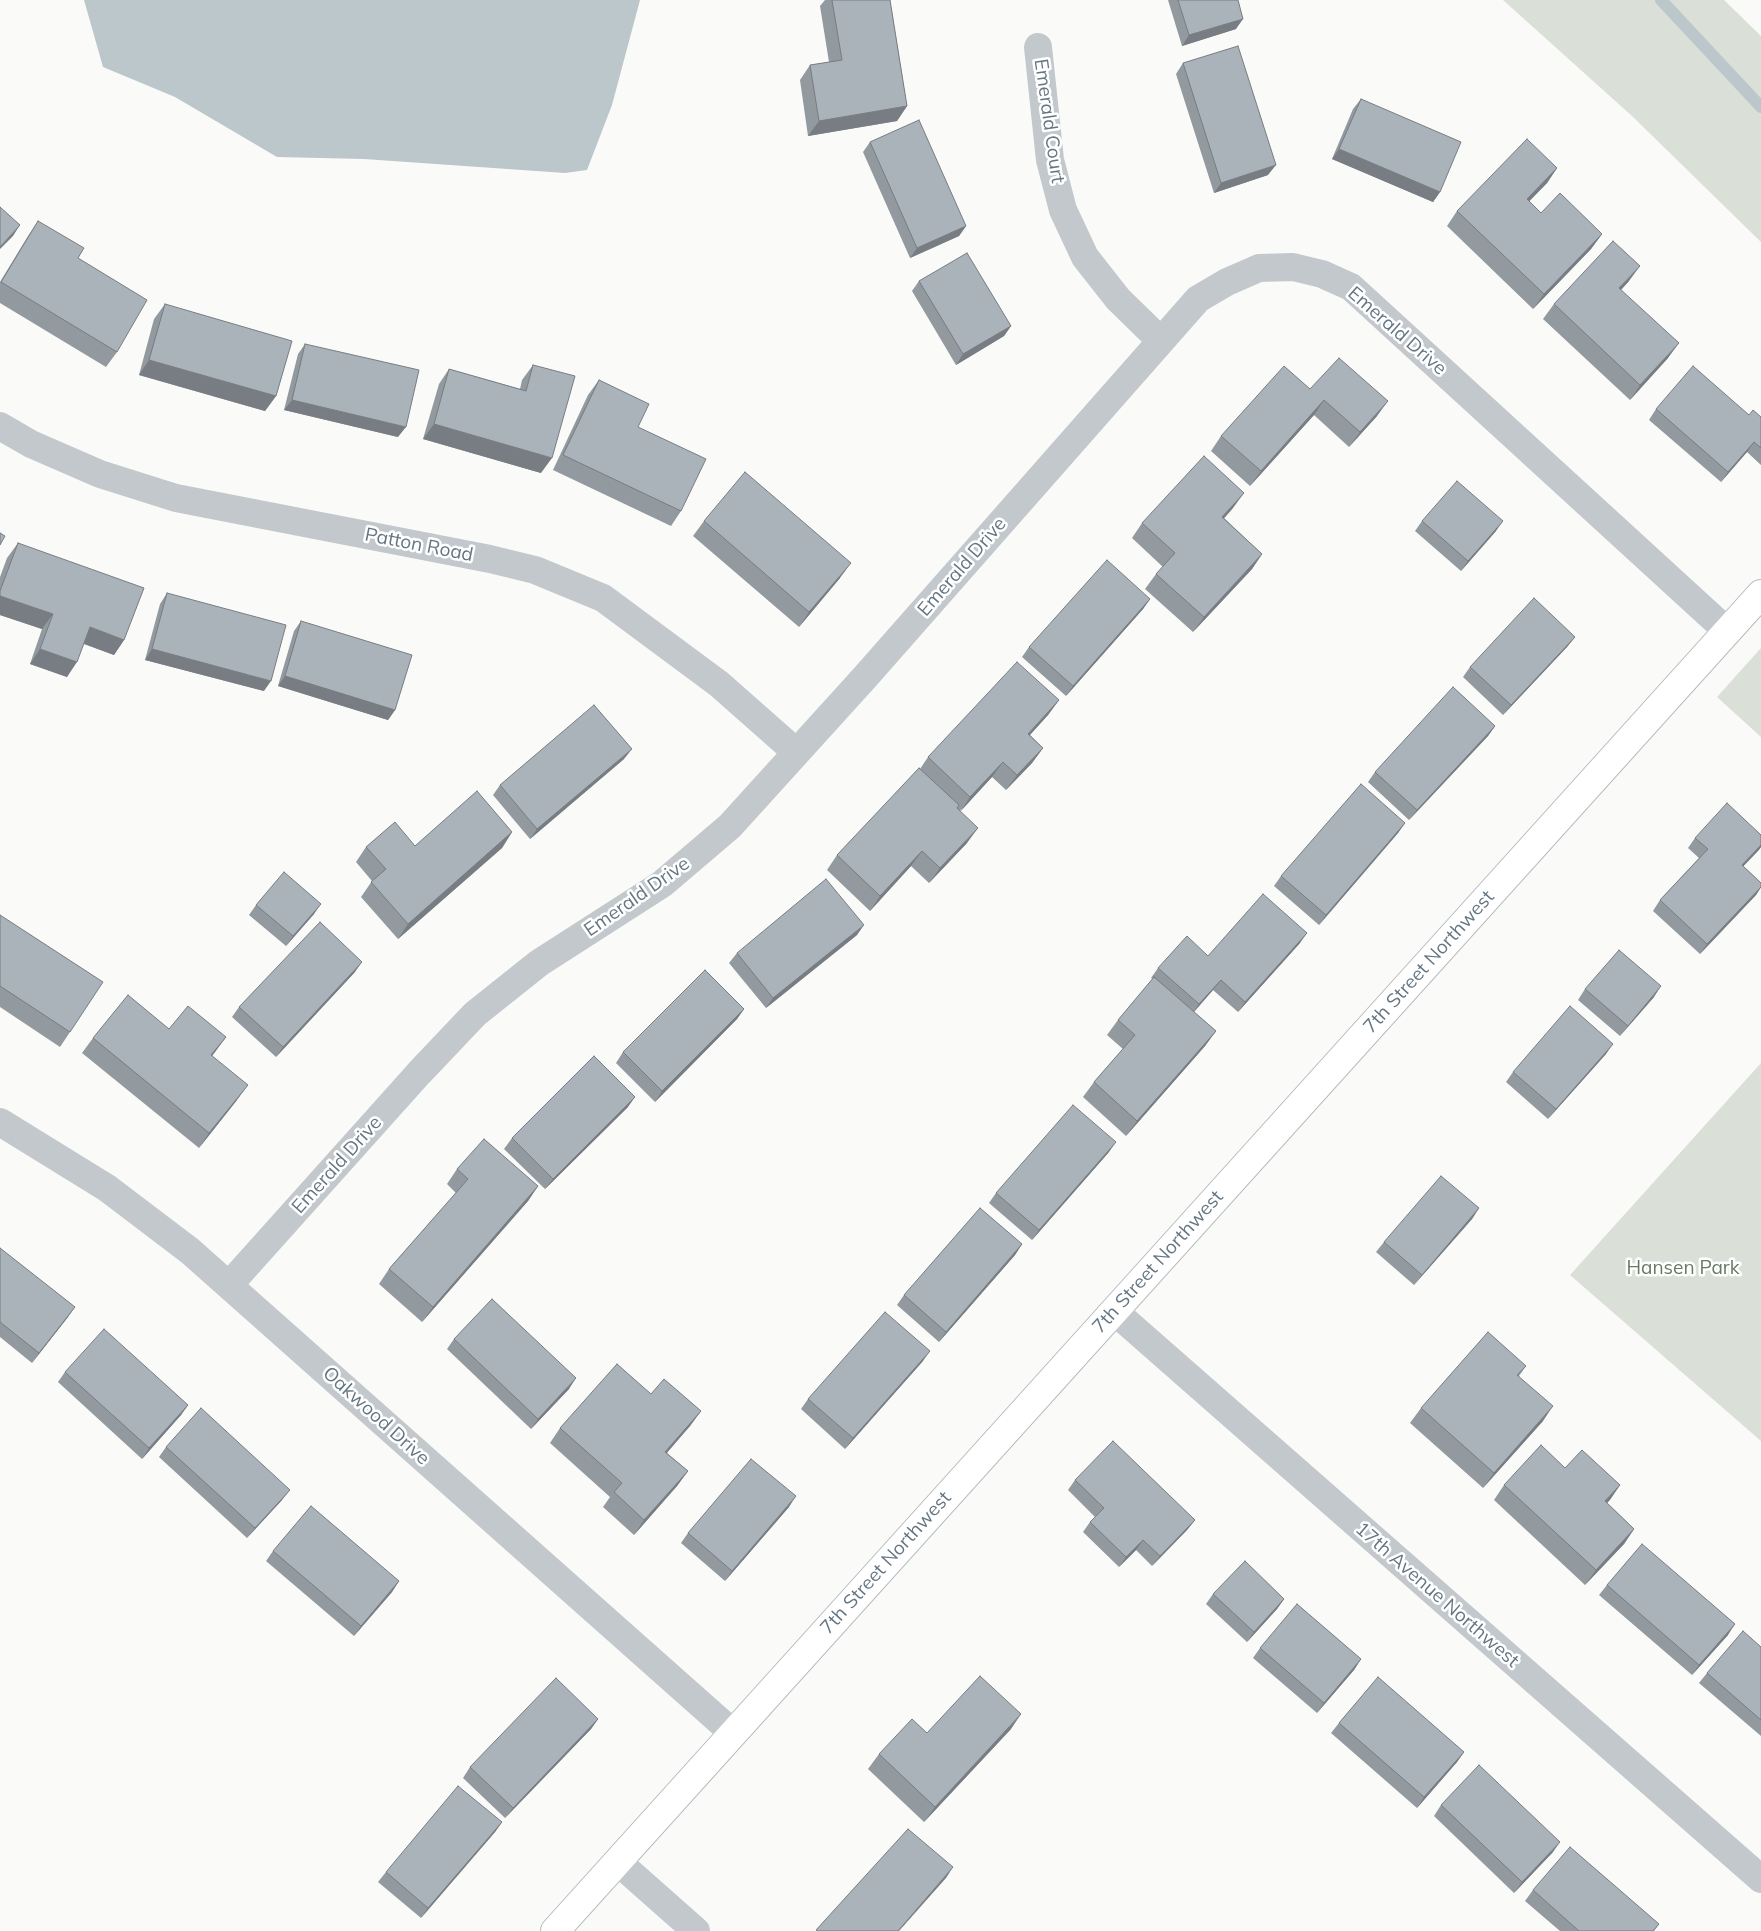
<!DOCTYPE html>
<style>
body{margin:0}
canvas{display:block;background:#fafaf8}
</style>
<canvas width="1761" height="1931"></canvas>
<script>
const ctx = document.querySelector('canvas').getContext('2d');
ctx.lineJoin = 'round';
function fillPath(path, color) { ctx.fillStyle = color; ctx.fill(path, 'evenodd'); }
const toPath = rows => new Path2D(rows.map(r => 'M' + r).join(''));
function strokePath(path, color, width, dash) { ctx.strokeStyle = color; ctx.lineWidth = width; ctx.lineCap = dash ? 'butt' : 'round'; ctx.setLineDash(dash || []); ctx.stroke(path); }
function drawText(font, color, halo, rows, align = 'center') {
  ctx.font = font + ' Mulish,sans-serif'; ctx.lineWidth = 5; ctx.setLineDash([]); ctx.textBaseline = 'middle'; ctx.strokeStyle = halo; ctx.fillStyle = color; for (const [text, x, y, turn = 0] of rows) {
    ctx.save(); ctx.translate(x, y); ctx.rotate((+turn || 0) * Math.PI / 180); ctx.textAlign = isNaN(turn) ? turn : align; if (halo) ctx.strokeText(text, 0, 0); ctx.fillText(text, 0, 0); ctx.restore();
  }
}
const green = toPath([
 [1503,0,1724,0,1761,36,1761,242,1632,116],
 [1761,648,1761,737,1717,697],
 [1761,1063,1761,1441,1570,1275]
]);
const water = toPath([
 [84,0,640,0,612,105,587,170,565,173,364,159,277,157,175,97,103,67]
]);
const stream = toPath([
 [1661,0,1761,107]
]);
const street = toPath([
 [1038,47,1050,160,1063,210,1085,257,1118,299,1161,341],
 [0,426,31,444,100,474,176,498,490,559,535,570,603,598,719,684,796,752],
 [0,1122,107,1188,190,1251,733,1733],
 [229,1285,419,1073,475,1014,539,963,662,884,730,826,866,676,1198,299,1227,282,1259,268,1293,267,1322,274,1351,287,1727,631],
 [1114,1311,1761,1879],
 [618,1862,696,1931]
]);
const secondary = toPath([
 [555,1931,1761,594]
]);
const wall = toPath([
 [825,0,890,0,907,106,897,121,808,136,800,80,810,65,829,62,820,6],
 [1168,0,1238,0,1236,29,1182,46],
 [1183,63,1268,175,1214,193,1176,74],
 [1361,99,1440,192,1433,202,1332,159,1353,109],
 [870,142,966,226,959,236,910,258,863,152],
 [1557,168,1547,183,1529,201,1541,213,1602,234,1591,249,1533,309,1447,226,1457,211],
 [38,221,78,258,117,352,106,367,0,303,0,282,28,236],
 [919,281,1011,326,1004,336,956,365,912,291],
 [1629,281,1621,290,1668,358,1630,400,1543,319,1554,304],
 [165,304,276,396,265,411,139,375,154,319],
 [305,344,398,437,284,410,298,354],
 [533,365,541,473,423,439,439,384,449,369,520,389,522,380],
 [599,380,638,427,681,511,671,526,553,470,588,395],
 [1310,389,1377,416,1349,447,1314,415,1250,486,1211,451,1221,436],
 [1656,409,1749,415,1761,417,1761,465,1747,452,1721,482,1649,420],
 [1233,508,1224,518,1262,554,1252,569,1193,632,1145,589,1156,574,1163,567,1132,538,1142,523],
 [704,521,840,578,799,627,693,536],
 [1422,521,1496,531,1461,571,1415,531],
 [18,543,124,640,114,655,84,644,67,677,30,664,42,629,0,615,0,577,7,558],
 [167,593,264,691,145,660,160,604],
 [1150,599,1143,609,1066,696,1022,657,1029,647],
 [301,621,395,710,388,720,278,686,294,631],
 [1575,637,1567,647,1503,715,1463,677,1470,667],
 [1059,700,1048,715,1030,735,1043,748,1032,763,1006,790,992,777,960,811,967,843,929,883,911,866,870,911,827,870,837,855,920,769,928,757],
 [1495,726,1488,736,1409,820,1368,782,1375,772],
 [624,759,530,839,493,795,500,785],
 [1405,823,1398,833,1319,925,1274,886,1281,876],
 [512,832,502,848,398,939,361,897,372,881,356,862,366,847,415,846],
 [1761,835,1761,847,1743,866,1761,883,1761,887,1756,895,1700,954,1653,911,1660,900,1699,858,1688,848,1695,838],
 [256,905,314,914,286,946,249,915],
 [0,915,70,1032,60,1047,0,1007],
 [857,935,766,1008,729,963,737,953],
 [1300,943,1238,1012,1213,990,1194,1012,1216,1031,1205,1046,1126,1136,1083,1097,1094,1082,1123,1049,1107,1035,1118,1020,1153,979,1151,978,1158,968],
 [355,972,276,1057,232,1017,239,1007],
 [1585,989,1654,997,1620,1036,1578,1000],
 [744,1009,737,1019,655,1102,616,1063,623,1052],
 [169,1029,226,1037,212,1056,237,1100,199,1148,82,1053,93,1038],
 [1606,1054,1548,1119,1506,1082,1513,1072],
 [628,1107,545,1189,504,1149,512,1138],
 [1109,1152,1032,1240,989,1203,996,1193],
 [457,1169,538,1186,528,1201,422,1322,379,1284,389,1269,456,1193,447,1184],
 [1479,1208,1472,1219,1414,1285,1376,1252,1384,1242],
 [1022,1244,1015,1255,939,1342,897,1305,904,1295],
 [0,1248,68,1317,32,1363,0,1337],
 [454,1339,569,1389,531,1429,447,1349],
 [923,1361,845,1449,801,1409,808,1399],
 [1526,1366,1519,1376,1543,1421,1483,1488,1410,1423,1421,1408],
 [65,1372,188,1405,181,1415,142,1459,58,1382],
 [651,1394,701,1411,690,1426,667,1453,688,1471,677,1486,634,1535,603,1507,610,1497,550,1443,560,1428],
 [166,1447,282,1500,247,1538,159,1457],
 [1565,1468,1620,1485,1607,1503,1634,1529,1624,1544,1585,1585,1494,1500,1504,1485],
 [1075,1480,1195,1520,1187,1530,1152,1566,1136,1550,1119,1567,1083,1532,1090,1522,1095,1517,1068,1490],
 [789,1507,725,1581,681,1543,688,1533],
 [273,1551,399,1581,392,1592,354,1636,266,1561],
 [1607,1585,1728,1635,1692,1675,1599,1595],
 [1213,1594,1284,1599,1277,1609,1247,1642,1206,1604],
 [1761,1647,1761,1736,1699,1683,1707,1673],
 [1260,1648,1361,1659,1354,1670,1317,1713,1253,1658],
 [598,1719,591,1729,505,1818,463,1778,470,1767],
 [1339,1723,1464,1752,1457,1762,1417,1808,1331,1733],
 [1011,1729,924,1822,868,1769,879,1754,927,1733],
 [1441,1805,1553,1852,1514,1893,1434,1816],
 [502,1822,495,1832,421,1918,378,1882,386,1872],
 [1533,1890,1659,1924,1654,1931,1560,1931,1525,1901]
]);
const shadedWall = toPath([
 [1243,19,1236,29,1182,46,1189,35],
 [907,106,897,121,808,136,819,121],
 [1339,149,1440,192,1433,202,1332,159],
 [1276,165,1268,175,1214,193,1221,183],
 [1557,168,1547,183,1517,214,1527,199],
 [20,225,13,236,0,249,0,247],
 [966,226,959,236,910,258,917,248],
 [1602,234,1591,249,1533,309,1544,294],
 [1640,266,1629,281,1609,303,1619,288],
 [1011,326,1004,336,956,365,963,354],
 [1679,343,1668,358,1630,400,1640,385],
 [149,360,276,396,265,411,139,375],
 [292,400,406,427,398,437,284,410],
 [1324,400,1314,415,1250,486,1261,471],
 [1388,401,1377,416,1349,447,1360,432],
 [434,424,552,458,541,473,423,439],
 [1754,442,1747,452,1721,482,1728,472],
 [1244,493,1233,508,1212,532,1222,517],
 [1503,521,1496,531,1461,571,1468,561],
 [1262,554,1252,569,1193,632,1204,617],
 [851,563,840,578,799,627,809,612],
 [0,596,53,614,42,629,0,615],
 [1150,599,1143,609,1066,696,1073,686],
 [90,627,124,640,114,655,79,642],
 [1575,637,1567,647,1503,715,1511,705],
 [40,649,77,662,67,677,30,664],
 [152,649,271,681,264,691,145,660],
 [285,676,395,710,388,720,278,686],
 [1059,700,1048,715,1017,749,1028,734],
 [1495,726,1488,736,1409,820,1417,810],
 [1043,748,1032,763,1006,790,1017,775],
 [632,749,624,759,530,839,537,829],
 [1003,762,992,777,960,812,970,797],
 [1405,823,1398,833,1319,925,1326,915],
 [978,828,967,843,929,883,940,868],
 [512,832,502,848,398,939,408,924],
 [1761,845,1761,847,1759,850,1735,875,1742,865],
 [922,851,911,866,870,911,880,896],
 [1761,887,1756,895,1700,954,1707,944],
 [321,904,314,914,286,946,293,936],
 [864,925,857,935,766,1008,773,998],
 [1307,933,1300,943,1238,1012,1245,1002],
 [362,962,355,972,276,1057,283,1047],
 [1221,980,1213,990,1192,1014,1199,1004],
 [1661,986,1654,997,1620,1036,1628,1026],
 [744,1009,737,1019,655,1102,662,1091],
 [1216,1031,1205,1046,1126,1136,1137,1121],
 [226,1037,215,1052,201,1070,211,1055],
 [1613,1044,1606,1054,1548,1119,1556,1109],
 [248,1085,237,1100,199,1148,209,1133],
 [635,1097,628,1107,545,1189,553,1179],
 [1116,1142,1109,1152,1032,1240,1039,1230],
 [538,1186,528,1201,422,1322,433,1307],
 [1479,1208,1472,1219,1414,1285,1422,1275],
 [1022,1244,1015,1255,939,1342,946,1332],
 [75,1307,68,1317,32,1363,39,1353],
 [930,1351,923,1361,845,1449,853,1438],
 [576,1378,569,1389,531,1429,538,1419],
 [188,1405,181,1415,142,1459,149,1448],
 [1553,1406,1543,1421,1483,1488,1494,1473],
 [701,1411,690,1426,654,1467,665,1452],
 [688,1471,677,1486,634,1535,644,1520],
 [1620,1485,1610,1500,1594,1516,1605,1501],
 [290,1490,282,1500,247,1538,255,1528],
 [796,1496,789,1507,725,1581,732,1571],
 [1195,1520,1187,1530,1152,1566,1160,1556],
 [1634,1529,1624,1544,1585,1585,1596,1570],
 [1143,1540,1136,1550,1119,1567,1126,1557],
 [399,1581,392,1592,354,1636,361,1626],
 [1284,1599,1277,1609,1247,1642,1254,1632],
 [1735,1624,1728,1635,1692,1675,1699,1665],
 [1361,1659,1354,1670,1317,1713,1324,1703],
 [1021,1714,1011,1729,924,1822,935,1807],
 [598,1719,591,1729,505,1818,513,1808],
 [1464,1752,1457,1762,1417,1808,1424,1797],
 [502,1822,495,1832,421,1918,428,1908],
 [1560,1842,1553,1852,1514,1893,1522,1882],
 [953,1867,946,1878,899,1931,898,1931]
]);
const building = toPath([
 [832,0,890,0,907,106,819,121,810,65,842,60,832,0],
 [1178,0,1238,0,1243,19,1189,35,1178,0],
 [1238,46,1276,165,1221,183,1183,63,1238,46],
 [1361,99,1461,142,1440,192,1339,149,1361,99],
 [919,120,966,226,917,248,870,142,919,120],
 [1527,139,1557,168,1527,199,1541,213,1560,193,1602,234,1544,294,1457,211,1527,139],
 [0,207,20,225,0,247,0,207],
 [38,221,84,248,78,258,147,300,117,352,1,282,38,221],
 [1613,241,1640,266,1619,288,1679,343,1640,385,1554,304,1613,241],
 [967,253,1011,326,963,354,919,281,967,253],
 [165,304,292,341,276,396,149,360,165,304],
 [305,344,419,370,406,427,292,400,305,344],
 [1339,358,1388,401,1360,432,1324,400,1261,471,1221,436,1284,366,1310,389,1339,358],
 [533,365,575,376,552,458,434,424,449,369,526,391,533,365],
 [1693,366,1749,415,1753,410,1761,417,1761,448,1754,442,1728,472,1656,409,1693,366],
 [599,380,649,404,638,427,706,459,681,511,563,455,599,380],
 [1204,456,1244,493,1222,517,1262,554,1204,617,1156,574,1175,553,1142,523,1204,456],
 [745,472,851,563,809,612,704,521,745,472],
 [1457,481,1503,521,1468,561,1422,521,1457,481],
 [0,533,5,536,0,545,0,533],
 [18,543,144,588,124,640,90,627,77,662,40,649,53,614,0,596,0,591,18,543],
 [1107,560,1150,599,1073,686,1029,647,1107,560],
 [167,593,286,625,271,681,152,649,167,593],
 [1534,598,1575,637,1511,705,1470,667,1534,598],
 [301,621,412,655,395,710,285,676,301,621],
 [1017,662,1059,700,1028,734,1043,748,1017,775,1003,762,970,797,928,757,1017,662],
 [1453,687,1495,726,1417,810,1375,772,1453,687],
 [594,705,632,749,537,829,500,785,594,705],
 [919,768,959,805,957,808,978,828,940,868,922,851,880,896,837,855,919,768],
 [1361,784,1405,823,1326,915,1281,876,1361,784],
 [477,791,512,832,408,924,371,882,386,869,366,847,395,822,415,846,477,791],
 [1727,803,1761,835,1761,845,1742,865,1761,883,1761,887,1707,944,1660,900,1708,849,1695,838,1727,803],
 [284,872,321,904,293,936,256,905,284,872],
 [826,879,864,925,773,998,737,953,826,879],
 [1263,894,1307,933,1245,1002,1221,980,1199,1004,1158,968,1187,936,1208,956,1263,894],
 [0,915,103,982,70,1032,0,986,0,915],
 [320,922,362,962,283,1047,239,1007,320,922],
 [1619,950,1661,986,1628,1026,1585,989,1619,950],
 [705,970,744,1009,662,1091,623,1052,705,970],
 [1154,977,1216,1031,1137,1121,1094,1082,1135,1035,1118,1020,1154,977],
 [128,995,169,1029,188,1006,226,1037,211,1055,248,1085,209,1133,93,1038,128,995],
 [1570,1006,1613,1044,1556,1109,1513,1072,1570,1006],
 [594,1056,635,1097,553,1179,512,1138,594,1056],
 [1073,1105,1116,1142,1039,1230,996,1193,1073,1105],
 [484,1139,538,1186,433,1307,389,1269,468,1179,457,1169,484,1139],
 [1441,1176,1479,1208,1422,1275,1384,1242,1441,1176],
 [980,1208,1022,1244,946,1332,904,1295,980,1208],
 [0,1248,75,1307,39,1353,0,1322,0,1248],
 [492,1299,576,1378,538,1419,454,1339,492,1299],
 [885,1312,930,1351,853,1438,808,1399,885,1312],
 [104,1329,188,1405,149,1448,65,1372,104,1329],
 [1488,1332,1526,1366,1517,1375,1553,1406,1494,1473,1421,1408,1488,1332],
 [617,1364,651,1394,664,1379,701,1411,665,1452,688,1471,644,1520,614,1492,622,1483,560,1428,617,1364],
 [201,1408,290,1490,255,1528,166,1447,201,1408],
 [1113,1441,1195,1520,1160,1556,1143,1540,1126,1557,1090,1522,1104,1508,1075,1480,1113,1441],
 [1541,1445,1565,1468,1582,1450,1620,1485,1605,1501,1634,1529,1596,1570,1504,1485,1541,1445],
 [751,1459,796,1496,732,1571,688,1533,751,1459],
 [311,1506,399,1581,361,1626,273,1551,311,1506],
 [1642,1544,1735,1624,1699,1665,1607,1585,1642,1544],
 [1245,1561,1284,1599,1254,1632,1213,1594,1245,1561],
 [1297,1604,1361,1659,1324,1703,1260,1648,1297,1604],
 [1743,1631,1761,1647,1761,1720,1707,1673,1743,1631],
 [980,1676,1021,1714,935,1807,879,1754,912,1719,927,1733,980,1676],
 [1378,1677,1464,1752,1424,1797,1339,1723,1378,1677],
 [556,1678,598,1719,513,1808,470,1767,556,1678],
 [1479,1765,1560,1842,1522,1882,1441,1805,1479,1765],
 [458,1786,502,1822,428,1908,386,1872,458,1786],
 [908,1829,953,1867,898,1931,818,1931,816,1930,908,1829],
 [1570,1847,1659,1924,1653,1931,1579,1931,1533,1890,1570,1847]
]);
const streetNames = [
 ["Emerald Court",1049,121,82],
 ["Emerald Drive",1397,331,41],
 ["Patton Road",419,545,11],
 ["Emerald Drive",962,567,-49],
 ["Emerald Drive",637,897,-35],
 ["7th Street Northwest",1429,962,-48],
 ["Emerald Drive",337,1165,-48],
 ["7th Street Northwest",1158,1262,-48],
 ["Oakwood Drive",376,1416,42],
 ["7th Street Northwest",886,1563,-48],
 ["17th Avenue Northwest",1437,1595,41]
];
const parkNames = [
 ["Hansen Park",1683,1268]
];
fillPath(green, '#dadfd7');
fillPath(water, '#bbc7cb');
strokePath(stream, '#bbc7cb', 12);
strokePath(secondary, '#b3babf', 30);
strokePath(street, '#c3c8cc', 28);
strokePath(secondary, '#fff', 28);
fillPath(wall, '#929a9f');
fillPath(shadedWall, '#777d82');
fillPath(building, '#aab3b9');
strokePath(building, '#777d82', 1);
drawText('19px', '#657683', '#fff', streetNames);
drawText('19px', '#687a64', '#fff', parkNames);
</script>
